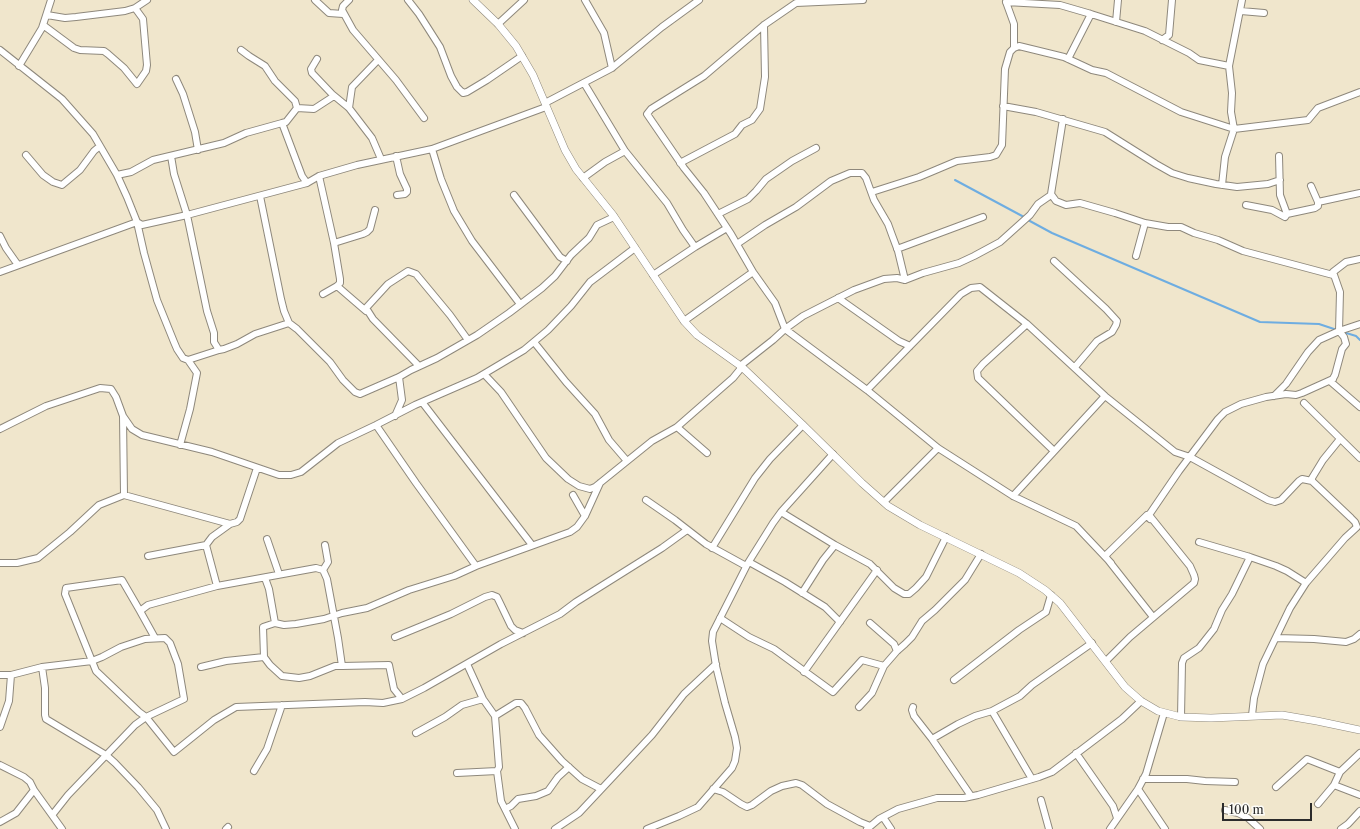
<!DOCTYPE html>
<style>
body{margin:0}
#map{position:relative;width:1360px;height:829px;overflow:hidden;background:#f0e6cc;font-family:"Libre Caslon Text",serif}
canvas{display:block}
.scale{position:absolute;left:1222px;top:803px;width:90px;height:18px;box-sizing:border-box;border:2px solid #2b2b2b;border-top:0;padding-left:5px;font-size:12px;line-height:14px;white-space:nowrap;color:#2b2b2b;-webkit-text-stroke:3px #fdfcf7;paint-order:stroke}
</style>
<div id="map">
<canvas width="1360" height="829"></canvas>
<div class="scale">100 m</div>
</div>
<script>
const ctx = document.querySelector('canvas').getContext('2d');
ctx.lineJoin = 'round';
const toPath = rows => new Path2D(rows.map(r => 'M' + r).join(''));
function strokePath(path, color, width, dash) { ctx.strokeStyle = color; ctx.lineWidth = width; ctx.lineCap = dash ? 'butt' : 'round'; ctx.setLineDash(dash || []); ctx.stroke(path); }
const stream = toPath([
 [955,180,1024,217],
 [1028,220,1052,233,1260,322,1319,324,1337,330],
 [1343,332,1356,336,1360,340]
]);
const minor = toPath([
 [315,0,329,13,343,14],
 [349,0,343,6,342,10,353,30,396,80,424,118],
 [408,0,419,14,440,47,451,76,457,87,463,93,467,92,487,80,522,56],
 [585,0,604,33,612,68],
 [863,0,796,3,764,25,704,76,651,109,647,114,684,168,704,193,731,234,753,272,775,303,785,329,867,390,938,448,1013,496,1076,526,1111,563],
 [1009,1,1006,2,1014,24,1014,48],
 [1006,2,1060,5,1091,14,1145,31,1189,53,1199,60,1229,66],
 [1241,11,1264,13],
 [47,15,65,18,76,17,125,11,135,8,147,0],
 [1116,22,1118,0],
 [498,24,524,0],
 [43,25,74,48,80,50,104,51,108,54,124,68,137,84,146,71,147,65,143,19,135,8],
 [1162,40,1169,35,1172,0],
 [0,50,62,99,93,134,117,175,127,197,137,222,144,253,157,300,174,342,177,349,183,358,188,360,197,373,190,409,180,445],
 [241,50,249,56,265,66,275,81,295,101,297,108],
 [317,59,311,69,312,73,332,94,349,108,372,138,381,159],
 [1068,59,1091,14],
 [19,66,42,28,51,0],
 [176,79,183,94,195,132,198,150],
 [584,83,625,151,667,203,683,230,695,247],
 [545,103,612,68,662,27,699,0],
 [1003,106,1036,112,1105,132,1156,164,1172,173,1188,178,1216,184,1237,187,1268,184,1280,180],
 [349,108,352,87,378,60],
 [1063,119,1051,194,1056,201,1066,205,1080,203,1115,213,1145,223,1168,227,1181,227,1194,233,1218,240,1243,251,1333,275],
 [432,149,441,179,454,211,472,241,520,304],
 [26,155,43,175,53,182,62,185,80,170,94,151,100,146],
 [171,156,174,174,187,215,207,311,214,333,214,342,219,350,224,349,237,344,255,334,289,323],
 [396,156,400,174,407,189,407,192,405,194,397,195],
 [1279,156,1280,195,1287,214],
 [680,163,735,134,742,125,752,120,760,109,765,77,764,25],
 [117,175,131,172,153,160,224,143,246,133,282,123],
 [319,176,334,243,340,279,340,283,337,286,323,294],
 [583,178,605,162,625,151],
 [307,183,302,176,282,123,286,122,297,108,314,109,334,96],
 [1222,185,1225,157,1234,129,1231,112,1232,93,1229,66,1242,0],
 [1311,186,1318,202],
 [872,192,919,177,957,161,990,157,996,155,1002,145,1005,69,1010,52,1014,48,1019,46,1064,57,1092,70,1106,73,1181,112,1234,129,1308,120,1318,108,1360,92],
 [514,195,560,257,567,261],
 [260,196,281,299,284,311,289,323,297,329,330,362,343,380,355,392,360,394,399,377,411,370,437,358,477,335,509,313,542,288,555,276,571,255,589,238,597,225,614,217],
 [1246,205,1272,210,1285,217,1287,214,1315,208,1318,206,1318,202,1360,193],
 [718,214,748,199,756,191,766,179,792,161,816,148],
 [0,236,6,248,18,265],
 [334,243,363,234,367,232,370,229,375,210],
 [737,244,765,225,796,207,831,181,850,173,862,173,866,178,874,200,888,224,892,235,898,251,905,280],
 [897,249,983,217],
 [1136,256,1145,223],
 [1360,259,1346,262,1333,272,1340,292,1339,331,1344,337,1346,344,1342,349,1335,375,1331,382,1360,407],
 [1054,261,1106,309,1117,321,1116,325,1112,332,1097,341,1075,367],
 [0,272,137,222,142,225,187,215,307,183,319,176,357,165,432,149,546,107],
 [653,275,695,247,727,228],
 [337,286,366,311],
 [838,298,899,341,910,346],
 [684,321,753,272],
 [1027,324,983,364,977,371,978,378,1054,451],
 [534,342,566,382,595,414,609,440,627,461],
 [188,360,219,350],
 [419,366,373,319,366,308,388,284,408,271,416,274,450,315,468,340],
 [740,366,773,340,785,329,803,316,854,290,884,279,897,278,905,280,923,273,959,263,974,256,1000,242,1030,215,1038,204,1051,195],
 [484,374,501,392,546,458,568,479,579,486,590,489,595,487,652,441,677,427,733,378,742,367],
 [867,390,961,294,971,288,980,287,1027,324,1105,396,1175,452,1190,457,1268,500,1275,502,1281,500,1299,481,1302,479,1312,481],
 [1274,396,1286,384,1308,352,1319,340,1339,331,1360,324],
 [422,402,532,545],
 [1304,403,1360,458],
 [395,416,402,400,399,377],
 [376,425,416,483,476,566],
 [677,427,707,453],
 [0,429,46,406,100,388,111,389,116,397,123,416],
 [124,495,123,416,132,429,142,435,212,452,279,475,291,475,301,472,338,443,376,425,415,405,477,378,524,350,548,330,571,306,590,282,635,248],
 [573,495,585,516],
 [1013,496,1105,396],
 [646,500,675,520,706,544,746,566],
 [884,502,938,448],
 [781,512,835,545,870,564,894,588,904,594,909,594,916,588,926,577,946,537],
 [1150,519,1147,515,1105,556,1153,617],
 [267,539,279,574],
 [1199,542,1250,557,1276,566,1287,571,1306,583],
 [712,548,755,478,770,459,803,425],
 [148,556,206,545],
 [749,562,785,582,825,607,840,622],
 [0,563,17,563,38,558,70,532,99,505,124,495,230,524],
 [323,570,328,562,325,545],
 [265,578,269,589,275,623,284,625,296,624,324,619,342,613,367,608,409,590,454,576,476,566,570,532,577,527,585,516,600,483],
 [217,586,206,545,212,537,230,524,237,522,240,519,257,468],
 [802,593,823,560,835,545],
 [720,618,749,637,774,649,833,692,862,660,884,666],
 [275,623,263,627,264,657,270,665,282,676,299,678,310,676,335,666,342,666],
 [870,623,894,644,897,651],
 [395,637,451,614,485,597,492,595,497,597,499,601,511,626,515,630,523,633],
 [155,638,140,611,148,605,217,586,316,568,323,570,327,579,338,638,342,666,389,665,394,689,402,699],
 [1276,638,1314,639,1346,642,1354,639,1360,634],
 [1106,661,1130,637,1194,583,1195,579,1194,575,1190,566,1149,515,1179,471,1218,419,1225,412,1241,404,1266,397,1286,394,1296,395,1302,393,1333,379],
 [467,664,483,699,495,716,499,767,497,771,501,801,515,829],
 [42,667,45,688,45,715,46,719,106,755,115,763,138,787,157,810,166,829],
 [201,667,226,661,264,657],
 [804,672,877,570],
 [0,675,11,675,42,667,92,661,102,657,121,647,145,639,165,638,170,643,178,664,184,699,146,717,174,752,214,720,236,707,365,702,383,703,402,699,424,688,501,644,560,614,576,602,662,548,687,530],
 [954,680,1019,630,1046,612,1051,595],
 [859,707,872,693,884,666,897,651,905,644,912,637,922,621,935,610,965,580,981,554],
 [913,707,912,710,914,716,932,739,971,796],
 [992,711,1032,779],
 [1252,715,1254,698,1263,664,1290,608,1306,583,1345,538,1357,527,1355,522,1351,518,1312,481,1312,478,1323,460,1340,439],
 [495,716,516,703,521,703,525,708,539,735,562,761,582,779,601,789],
 [1181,717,1182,663,1184,658,1199,648,1214,629,1222,610,1232,594,1250,557],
 [0,727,9,701,11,675],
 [416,733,445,717,462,705,483,699],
 [932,739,958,724,975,716,992,711,1020,696,1032,685,1092,643],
 [1076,753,1113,806,1117,818],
 [0,765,24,777,30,782,34,790,16,813,0,822],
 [254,771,267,749,282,705],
 [457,773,497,771],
 [1143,779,1187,779,1205,781,1235,782],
 [1334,785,1360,795],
 [1276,787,1307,759,1340,772],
 [713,789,723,792,741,804,747,807,752,805,771,791,782,786,796,783,802,785,827,804,860,822,870,826],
 [1138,789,1165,829],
 [34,790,62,829],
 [1041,800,1049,829],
 [1318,804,1334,785,1340,772,1360,753],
 [505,809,511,806,518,799,536,796,548,791,558,777,569,767],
 [1225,810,1238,813,1248,818,1260,829],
 [53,814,68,795,135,725,146,717,139,712,96,671,65,594,66,588,122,580,140,611],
 [883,817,891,829],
 [226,829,228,827],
 [555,829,579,813,652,735,684,694,716,664],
 [647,829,679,816,698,807,732,768,735,761,737,748,735,737,725,703,716,666,712,641,713,632,748,563,773,523,781,512,833,454],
 [867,829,879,819,898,809,937,798,964,798,978,795,1039,777,1052,772,1122,719,1141,701],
 [1110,829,1138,789,1146,774,1164,713],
 [1341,829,1348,824,1360,811]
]);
const tertiary = toPath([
 [473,0,498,24,516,46,533,75,565,150,576,169,613,215,684,321,697,335,742,367,803,425,862,483,888,506,920,525,1019,573,1045,590,1060,603,1125,687,1141,701,1158,711,1181,717,1211,718,1282,715,1317,721,1360,730]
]);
strokePath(stream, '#6eade1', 2);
strokePath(minor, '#8e887c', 8);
strokePath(tertiary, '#8e887c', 8);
strokePath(minor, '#fff', 6);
strokePath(tertiary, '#fff', 7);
</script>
